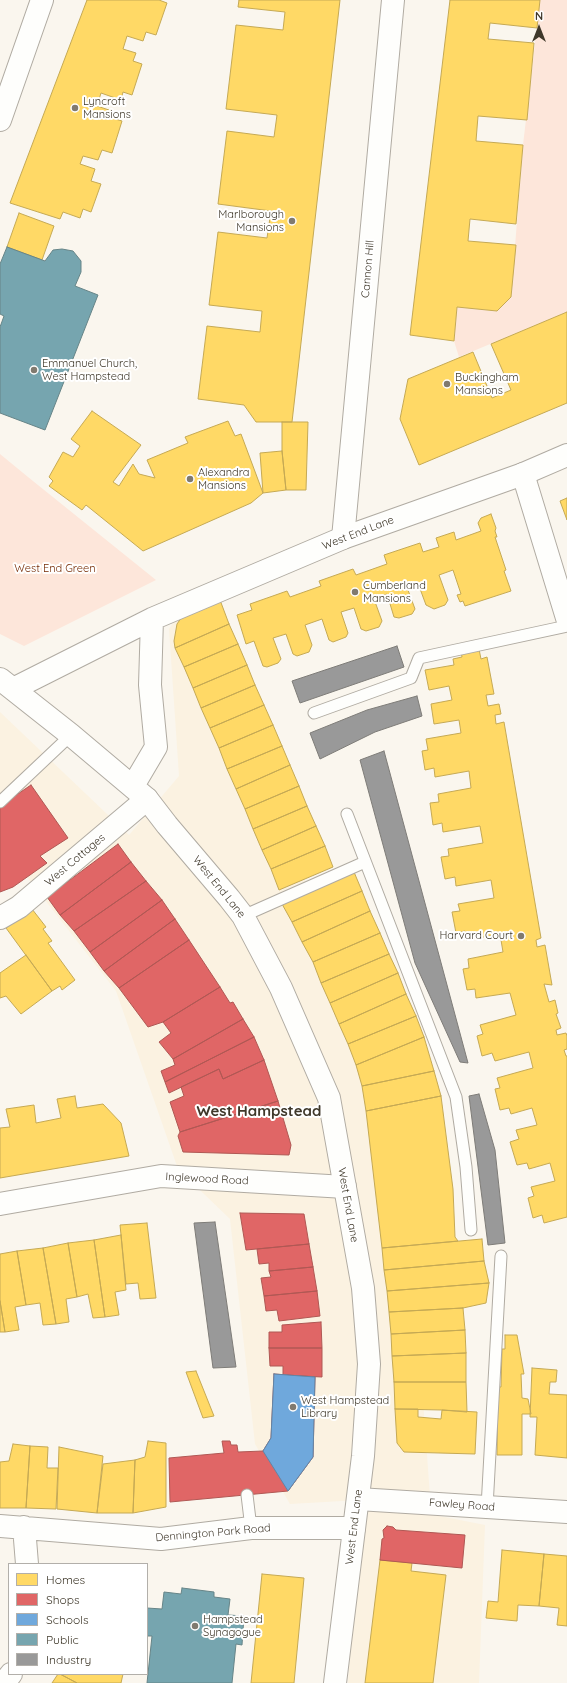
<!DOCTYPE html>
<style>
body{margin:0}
#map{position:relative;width:567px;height:1683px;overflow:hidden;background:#faf6ee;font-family:Quicksand,sans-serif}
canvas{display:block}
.legend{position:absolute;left:8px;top:1563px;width:140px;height:112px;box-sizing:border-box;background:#fff;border:1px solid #b2afaa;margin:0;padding:5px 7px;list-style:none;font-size:12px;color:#3f382a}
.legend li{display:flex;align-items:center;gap:8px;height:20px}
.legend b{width:20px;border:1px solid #b2afaa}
.north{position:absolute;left:519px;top:8px;width:40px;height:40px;-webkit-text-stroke:3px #fff;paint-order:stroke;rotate:0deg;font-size:11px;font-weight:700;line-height:16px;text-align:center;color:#3f382a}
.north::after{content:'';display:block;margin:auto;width:14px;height:18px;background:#3f382a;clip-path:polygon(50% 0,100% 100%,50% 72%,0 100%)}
</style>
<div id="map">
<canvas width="567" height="1683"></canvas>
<ul class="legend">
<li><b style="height:11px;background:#ffd966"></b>Homes</li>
<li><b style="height:11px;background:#e06666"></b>Shops</li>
<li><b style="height:11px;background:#6fa8dc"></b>Schools</li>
<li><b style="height:11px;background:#76a5af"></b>Public</li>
<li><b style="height:11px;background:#999"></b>Industry</li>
</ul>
<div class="north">N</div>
</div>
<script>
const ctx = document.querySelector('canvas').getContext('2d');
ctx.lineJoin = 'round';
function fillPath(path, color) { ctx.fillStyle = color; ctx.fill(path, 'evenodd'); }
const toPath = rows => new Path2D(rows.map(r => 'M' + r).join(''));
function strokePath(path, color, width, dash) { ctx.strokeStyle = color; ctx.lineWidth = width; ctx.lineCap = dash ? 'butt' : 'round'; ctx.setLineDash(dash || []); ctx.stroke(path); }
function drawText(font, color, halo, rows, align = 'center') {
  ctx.font = font + ' Quicksand,sans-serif'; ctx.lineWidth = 4; ctx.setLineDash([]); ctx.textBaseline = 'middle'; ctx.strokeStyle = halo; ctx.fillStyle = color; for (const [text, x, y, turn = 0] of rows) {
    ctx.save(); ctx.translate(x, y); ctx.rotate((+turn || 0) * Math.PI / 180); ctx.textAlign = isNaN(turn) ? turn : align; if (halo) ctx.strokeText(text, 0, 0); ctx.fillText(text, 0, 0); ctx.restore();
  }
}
const built = toPath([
 [181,611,277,813,386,1074,407,1183,430,1496,290,1504,255,1444,230,1219,178,1169,116,991,27,877,13,887,0,892,0,712,129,835,179,776,169,629],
 [394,1507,485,1525,479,1683,348,1683,357,1550,361,1512]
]);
const green = toPath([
 [540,0,567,0,567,312,459,357,454,341,457,307,496,311,511,297,523,145],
 [0,454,28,477,156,580,24,646,0,634]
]);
const homes = toPath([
 [87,0,159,0,167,3,156,35,146,32,143,41,127,36,123,49,136,53,133,61,142,64,132,95,123,92,121,100,101,93,97,106,112,111,109,117,122,121,112,153,102,150,98,160,83,156,80,164,95,169,91,181,101,184,91,212,83,209,80,218,63,212,60,219,10,203,87,0],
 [239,0,340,0,292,422,256,422,244,405,198,399,207,326,260,332,262,311,209,305,218,232,267,238,271,211,218,204,227,131,274,137,277,115,226,109,236,25,283,30,285,12,238,7,239,0],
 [450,0,540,0,537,28,490,23,488,39,534,43,527,120,478,116,476,141,523,145,516,224,470,219,468,241,516,245,511,297,497,311,457,307,454,341,410,335,450,0],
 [19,213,54,226,42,260,7,247,19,213],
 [567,312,567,403,419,465,400,419,408,379,473,352,492,398,511,390,491,344,567,312],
 [92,411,141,445,113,482,119,486,133,464,139,474,155,478,147,460,188,443,185,437,228,421,235,436,241,434,263,493,251,503,143,551,86,505,82,510,49,486,53,481,49,477,63,452,73,457,80,446,71,439,92,411],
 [282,422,308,422,306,490,286,490,282,451,282,422],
 [282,451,286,490,263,493,260,453,282,451],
 [567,498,567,520,560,501,567,498],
 [491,514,496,528,495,531,497,537,495,537,506,570,504,571,511,591,465,606,463,601,460,602,457,595,461,594,453,570,439,575,448,600,445,605,434,609,426,605,419,586,408,590,415,609,412,614,399,618,394,617,387,594,374,599,382,621,379,627,366,631,361,629,354,608,341,612,348,633,346,637,333,642,329,640,322,619,305,625,312,645,309,652,297,656,293,654,286,634,273,638,281,659,278,663,267,667,263,666,254,641,246,644,237,615,252,610,250,604,287,591,290,597,321,586,319,581,353,569,356,575,387,564,384,555,420,543,423,552,439,547,436,538,454,532,456,540,481,531,478,523,481,518,491,514],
 [220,600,229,624,175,648,174,641,177,624,186,611,220,600],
 [229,624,238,644,184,667,175,648,229,624],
 [238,644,247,665,193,688,184,667,238,644],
 [479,649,481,659,487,657,494,694,486,695,488,706,499,704,501,714,495,715,496,724,504,722,541,938,536,940,537,947,545,945,552,985,544,984,549,1002,555,1000,558,1013,556,1014,561,1028,556,1030,557,1035,566,1033,567,1036,567,1049,564,1050,566,1056,567,1056,567,1217,544,1223,542,1215,533,1218,528,1198,534,1196,531,1187,555,1181,550,1163,529,1169,527,1163,517,1165,510,1142,519,1139,516,1130,537,1125,532,1108,511,1114,509,1108,500,1110,495,1089,500,1088,497,1078,533,1068,529,1052,495,1061,492,1053,482,1056,477,1036,483,1034,480,1025,516,1015,510,993,476,998,475,989,467,990,463,969,469,968,468,959,503,952,500,934,466,940,465,931,456,933,452,912,460,911,458,904,494,898,491,880,456,886,455,877,445,879,441,857,449,856,448,849,483,843,480,826,443,832,442,823,433,825,430,803,439,802,438,794,471,788,469,771,435,777,434,768,425,770,422,751,428,750,426,739,461,733,459,720,434,724,431,704,452,700,449,686,429,690,425,670,454,665,453,659,462,657,461,652,479,649],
 [247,665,255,685,201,708,193,688,247,665],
 [255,685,264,705,210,728,201,708,255,685],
 [264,705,273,725,219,748,210,728,264,705],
 [273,725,282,746,227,769,219,748,273,725],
 [282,746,290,765,236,789,227,769,282,746],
 [290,765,299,786,245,809,236,789,290,765],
 [299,786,307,806,253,829,245,809,299,786],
 [307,806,316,826,262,850,253,829,307,806],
 [316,826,325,846,271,869,262,850,316,826],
 [325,846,333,867,279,890,271,869,325,846],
 [354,872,362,891,292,922,282,904,354,872],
 [362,891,370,911,302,942,292,922,362,891],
 [32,909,46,927,43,929,52,941,48,943,75,980,62,990,60,986,52,991,6,928,32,909],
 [370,911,380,933,313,962,302,942,370,911],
 [380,933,389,954,321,983,313,962,380,933],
 [389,954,398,973,330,1003,321,983,389,954],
 [26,955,52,991,21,1014,6,996,0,998,0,973,26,955],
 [398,973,406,994,339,1024,330,1003,398,973],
 [406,994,416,1016,348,1044,339,1024,406,994],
 [416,1016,424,1037,356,1065,348,1044,416,1016],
 [424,1037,434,1071,362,1086,356,1065,424,1037],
 [434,1071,441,1096,366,1111,362,1086,434,1071],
 [75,1096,77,1108,103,1104,121,1123,129,1156,0,1178,0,1128,10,1127,6,1109,34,1105,36,1123,61,1118,57,1099,75,1096],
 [441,1096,453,1189,455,1237,458,1241,382,1248,366,1111,441,1096],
 [147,1223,156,1298,140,1299,138,1283,126,1284,120,1225,147,1223],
 [121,1235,126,1290,115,1292,119,1315,105,1317,94,1240,121,1235],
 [482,1239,484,1261,384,1270,382,1248,482,1239],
 [94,1240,105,1317,93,1318,88,1294,77,1297,68,1243,94,1240],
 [68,1243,77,1297,66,1299,69,1322,56,1324,43,1248,68,1243],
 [43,1248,56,1324,43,1325,40,1303,26,1305,17,1251,43,1248],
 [17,1251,26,1305,15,1307,19,1330,5,1332,0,1301,0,1254,17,1251],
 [484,1261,489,1283,387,1291,384,1270,484,1261],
 [489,1283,486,1303,463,1308,389,1312,387,1291,489,1283],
 [0,1301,5,1332,0,1332,0,1301],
 [463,1308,465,1330,391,1334,389,1312,463,1308],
 [465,1330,466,1353,392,1356,391,1334,465,1330],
 [505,1335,517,1335,524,1374,521,1374,522,1398,528,1399,531,1414,522,1414,522,1455,497,1455,498,1387,501,1387,502,1349,505,1349,505,1335],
 [466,1353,466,1382,394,1382,392,1356,466,1353],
 [532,1368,557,1370,556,1382,550,1382,549,1394,567,1395,567,1458,535,1455,537,1417,530,1417,532,1368],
 [196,1371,214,1416,203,1418,186,1372,196,1371],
 [394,1382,466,1382,467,1412,442,1410,395,1409,394,1382],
 [395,1409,418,1409,418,1417,441,1419,442,1410,477,1412,475,1454,404,1452,397,1443,395,1409],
 [148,1441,166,1443,166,1507,133,1513,135,1460,145,1457,148,1441],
 [13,1444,30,1446,26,1508,0,1508,0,1462,9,1461,13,1444],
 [30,1446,48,1447,47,1468,58,1468,56,1509,26,1508,30,1446],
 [59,1447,103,1456,97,1513,57,1509,59,1447],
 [135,1460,133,1513,97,1513,103,1464,135,1460],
 [502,1550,544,1554,539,1606,518,1605,517,1621,486,1618,488,1601,498,1602,502,1550],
 [544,1554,567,1556,567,1626,557,1625,559,1608,539,1606,544,1554],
 [380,1560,412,1563,411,1571,446,1575,433,1683,365,1683,380,1560],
 [262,1574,304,1578,294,1683,251,1683,262,1574],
 [58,1674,60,1674,77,1683,52,1683,58,1674],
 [60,1674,123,1674,121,1683,77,1683,60,1674]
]);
const shops = toPath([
 [31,785,68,838,40,856,47,863,13,887,0,892,0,806,31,785],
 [118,844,131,862,60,915,47,897,118,844],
 [131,862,146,881,74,931,60,915,131,862],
 [146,881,162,900,90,952,74,931,146,881],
 [162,900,175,919,104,971,90,952,162,900],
 [175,919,189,940,119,988,104,971,175,919],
 [189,940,220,987,163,1022,148,1027,119,988,189,940],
 [220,987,230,1003,233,1002,243,1019,173,1059,159,1042,171,1033,163,1022,220,987],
 [243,1019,254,1037,165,1082,161,1071,175,1065,173,1059,243,1019],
 [254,1037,264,1060,223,1079,219,1069,169,1093,165,1082,254,1037],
 [264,1060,278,1101,180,1132,170,1102,184,1096,181,1087,219,1069,223,1079,264,1060],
 [278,1101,291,1145,289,1155,183,1152,178,1136,180,1132,278,1101],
 [240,1213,304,1214,309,1244,246,1250,240,1213],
 [309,1244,313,1267,269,1271,269,1263,259,1264,257,1249,309,1244],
 [313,1267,317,1291,264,1296,261,1278,271,1277,269,1271,313,1267],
 [317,1291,320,1316,279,1321,277,1310,266,1311,264,1296,317,1291],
 [321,1322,322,1348,269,1348,269,1332,282,1332,282,1325,321,1322],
 [269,1348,322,1348,322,1377,283,1375,283,1366,270,1366,269,1348],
 [274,1374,315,1377,313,1457,288,1491,170,1502,169,1458,224,1453,222,1441,230,1441,231,1445,237,1445,238,1452,263,1451,271,1438,274,1374],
 [387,1526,393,1527,396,1530,465,1535,462,1568,380,1560,382,1539,384,1538,383,1530,387,1526]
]);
const schools = toPath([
 [274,1374,315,1377,313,1457,288,1491,263,1451,271,1438,274,1374]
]);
const public = toPath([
 [7,247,45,261,53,250,62,249,73,251,81,261,81,272,75,286,98,295,45,430,0,413,0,327,4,316,0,314,0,264,7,247],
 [182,1588,214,1592,214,1597,230,1599,228,1615,244,1616,242,1645,236,1644,232,1683,147,1683,152,1636,147,1636,147,1608,162,1609,164,1592,181,1594,182,1588]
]);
const industry = toPath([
 [397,646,404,667,300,703,292,681,397,646],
 [417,696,422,716,375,732,320,759,310,733,367,710,417,696],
 [384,751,468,1063,460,1062,415,963,360,760,384,751],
 [479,1094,495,1150,505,1243,488,1245,469,1096,479,1094],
 [215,1222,236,1367,213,1368,194,1223,215,1222]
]);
const lane = toPath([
 [314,713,411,678,419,658,567,626],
 [0,802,71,735],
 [347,814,456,1097,466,1167,471,1230],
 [243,916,365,862],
 [247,1495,251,1528],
 [487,1507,501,1256]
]);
const street = toPath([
 [0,120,42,0],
 [523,474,567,618],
 [343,538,393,0],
 [0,918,19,907,147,799],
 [0,1204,161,1176,345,1187],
 [358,1499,567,1512],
 [0,1526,161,1539,251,1528,354,1528],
 [24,1527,27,1564],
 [4,1683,11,1674]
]);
const secondary = toPath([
 [0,679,71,735,147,799,167,825,229,898,243,916,281,988,329,1098,363,1288,369,1364,363,1456,335,1683],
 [13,689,152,619,343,538,523,474,567,455],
 [133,786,156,747,150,685,152,619]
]);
const markers = [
 [75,108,4,"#807a6f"],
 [292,221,4,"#807a6f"],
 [34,370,4,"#807a6f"],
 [447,384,4,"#807a6f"],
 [190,479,4,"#807a6f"],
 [355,592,4,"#807a6f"],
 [521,936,4,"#807a6f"],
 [293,1407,4,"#807a6f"],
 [195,1626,4,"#807a6f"]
];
const poiNames = [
 ["Lyncroft",83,102],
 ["Mansions",83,115],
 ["Marlborough",284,215,"right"],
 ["Mansions",284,228,"right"],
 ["Emmanuel Church,",42,364],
 ["West Hampstead",42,377],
 ["Buckingham",455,378],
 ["Mansions",455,391],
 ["Alexandra",198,473],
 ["Mansions",198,486],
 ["Cumberland",363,586],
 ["Mansions",363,599],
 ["Harvard Court",513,936,"right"],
 ["West Hampstead",301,1401],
 ["Library",301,1414],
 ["Hampstead",203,1620],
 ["Synagogue",203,1633]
];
const streetNames = [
 ["Cannon Hill",368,269,-85],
 ["West End Lane",358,533,-21],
 ["West Cottages",75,860,-40],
 ["West End Lane",219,887,51],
 ["Inglewood Road",207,1179,3],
 ["West End Lane",348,1205,80],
 ["Fawley Road",462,1505,4],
 ["West End Lane",354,1527,-83],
 ["Dennington Park Road",213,1533,-5]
];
const parkNames = [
 ["West End Green",55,569]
];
const districtNames = [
 ["West Hampstead",259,1111]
];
fillPath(built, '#fbf2e1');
fillPath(green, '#fde6da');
fillPath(homes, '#ffd966');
strokePath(homes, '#c5a954', 1);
fillPath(shops, '#e06666');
strokePath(shops, '#b05854', 1);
fillPath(schools, '#6fa8dc');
strokePath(schools, '#6186a7', 1);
fillPath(public, '#76a5af');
strokePath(public, '#668487', 1);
fillPath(industry, '#999');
strokePath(industry, '#7e7c78', 1);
strokePath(lane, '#b0aba2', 13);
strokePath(street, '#b0aba2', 24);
strokePath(secondary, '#b0aba2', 24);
strokePath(lane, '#fefefc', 11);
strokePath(street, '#fefefc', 22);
strokePath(secondary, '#fefefc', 22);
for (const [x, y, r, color] of markers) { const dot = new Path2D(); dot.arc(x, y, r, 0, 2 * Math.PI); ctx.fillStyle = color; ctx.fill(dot); strokePath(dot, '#fff', 1.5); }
drawText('11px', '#3f382a', '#fff', poiNames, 'left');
drawText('11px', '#3f382a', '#fff', streetNames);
drawText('11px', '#752a03', '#fff', parkNames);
drawText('bold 15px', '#3f382a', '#fff', districtNames);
</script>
